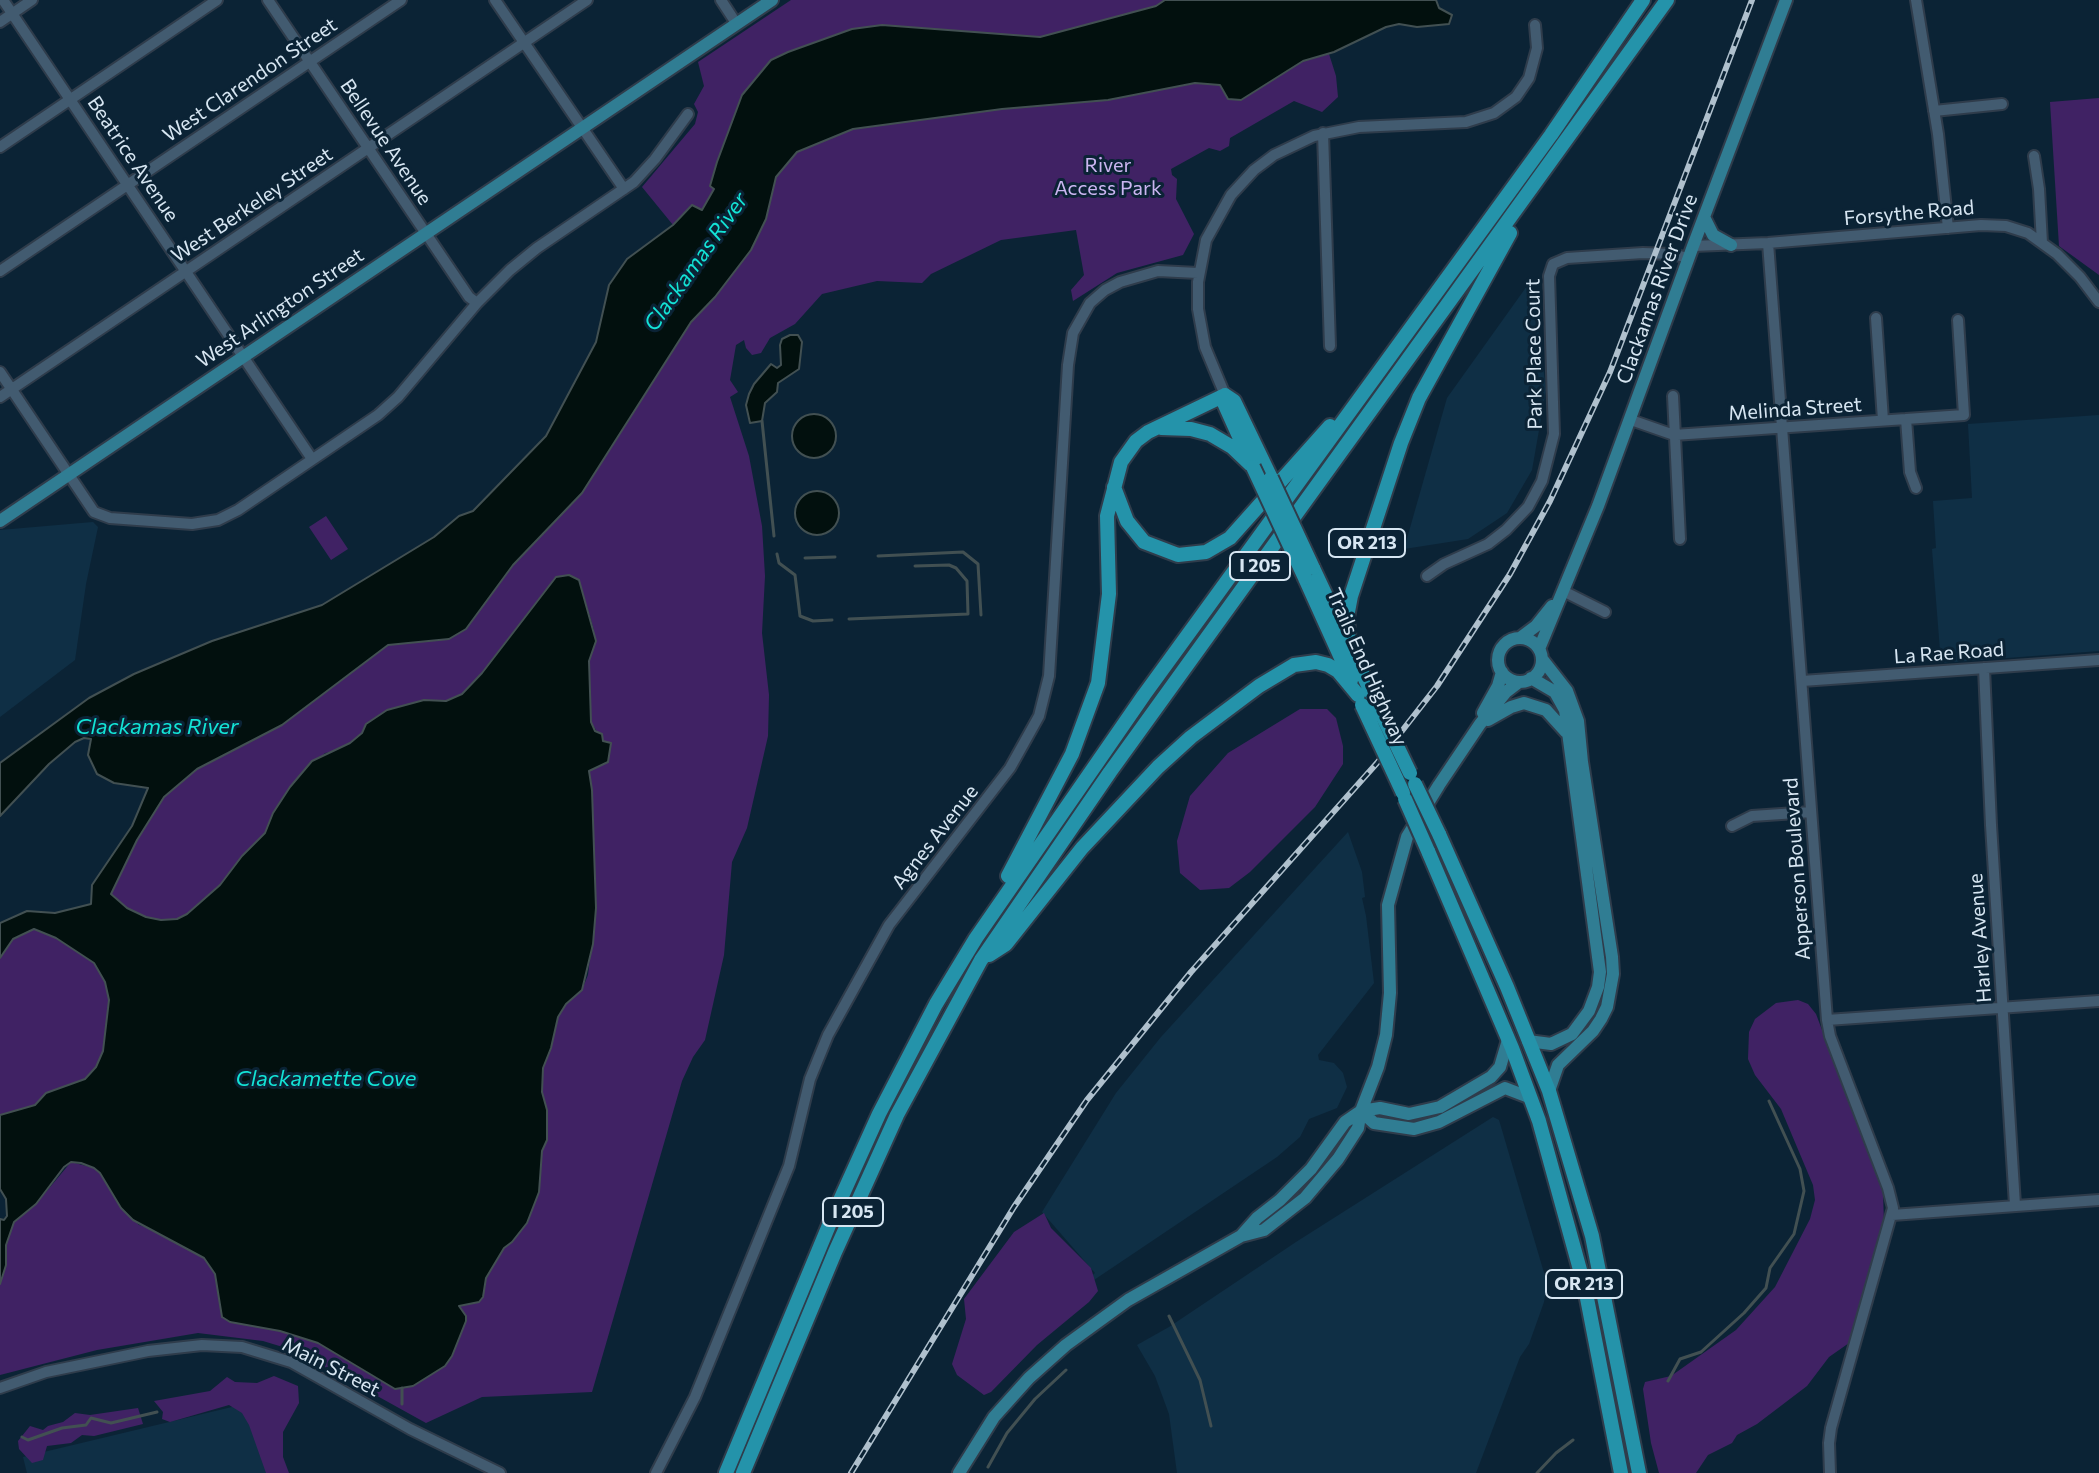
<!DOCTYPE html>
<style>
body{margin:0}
canvas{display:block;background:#0b2335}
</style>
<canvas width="2099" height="1473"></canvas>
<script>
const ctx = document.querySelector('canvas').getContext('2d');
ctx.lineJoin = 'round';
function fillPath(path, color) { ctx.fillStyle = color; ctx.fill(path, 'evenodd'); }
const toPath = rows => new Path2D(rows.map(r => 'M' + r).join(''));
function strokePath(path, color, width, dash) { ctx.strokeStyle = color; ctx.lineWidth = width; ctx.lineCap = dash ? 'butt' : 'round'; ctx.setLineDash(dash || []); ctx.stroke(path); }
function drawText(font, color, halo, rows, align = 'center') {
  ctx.font = font + ' Commissioner,sans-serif'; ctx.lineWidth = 6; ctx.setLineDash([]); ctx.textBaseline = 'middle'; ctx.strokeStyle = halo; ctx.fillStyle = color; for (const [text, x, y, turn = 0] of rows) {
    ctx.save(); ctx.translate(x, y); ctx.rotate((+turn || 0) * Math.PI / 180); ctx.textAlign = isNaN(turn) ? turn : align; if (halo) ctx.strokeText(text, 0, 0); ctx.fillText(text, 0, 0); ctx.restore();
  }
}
const built = toPath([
 [1532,279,1546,390,1532,470,1507,513,1468,539,1404,549,1447,398],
 [2099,415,2099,651,1941,663,1932,549,1936,548,1933,501,1972,498,1968,424],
 [93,522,98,527,86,584,75,660,0,717,0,530],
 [1348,832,1362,872,1365,897,1362,898,1366,916,1374,983,1318,1055,1319,1060,1334,1063,1343,1073,1347,1087,1337,1108,1309,1119,1300,1137,1277,1157,1091,1282,1088,1279,1095,1273,1042,1212,1116,1093,1161,1037],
 [1493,1117,1499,1120,1547,1283,1544,1302,1529,1344,1520,1357,1476,1473,1177,1473,1169,1414,1155,1376,1137,1345,1169,1327,1296,1242],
 [257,1401,273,1473,27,1473,23,1457]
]);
const green = toPath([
 [791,0,1165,0,1156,6,1040,37,882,25,852,29,788,52,771,60,742,95,717,162,710,186,715,189,702,211,691,205,673,225,642,187,695,124,698,112,694,104,704,86,698,62],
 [1329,54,1336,76,1338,97,1322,112,1294,101,1230,138,1229,146,1220,151,1209,148,1171,169,1172,175,1177,179,1176,199,1194,234,1183,255,1117,273,1073,301,1071,290,1084,275,1076,230,1001,240,931,274,922,283,877,281,822,294,795,324,770,338,761,353,752,355,746,348,744,340,736,345,730,380,738,392,730,397,749,456,762,526,765,576,762,633,769,695,768,736,747,828,732,862,724,955,705,1040,693,1057,682,1081,592,1392,482,1397,426,1423,296,1351,263,1341,198,1333,97,1350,0,1375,0,1284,6,1265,6,1245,14,1222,36,1204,71,1162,94,1168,100,1173,121,1208,139,1225,159,1232,204,1257,215,1274,222,1317,230,1322,280,1331,318,1343,372,1376,452,1356,466,1316,459,1306,479,1302,485,1289,486,1278,504,1247,512,1242,539,1192,542,1151,547,1140,547,1110,542,1092,543,1068,551,1048,558,1017,566,1004,582,990,588,975,596,908,592,790,589,770,603,741,591,722,589,661,594,630,579,580,556,577,482,673,462,694,446,701,424,700,387,710,366,724,362,733,350,743,337,751,325,753,290,787,273,813,265,833,242,856,220,886,187,914,177,919,161,920,146,917,127,908,111,894,137,840,164,797,197,769,282,725,388,645,449,639,466,629,656,373,691,322,715,297,751,250,766,219,776,177,797,152,853,129,1002,109,1108,100,1195,83,1220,85,1241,100,1303,61],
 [2099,98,2099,275,2059,246,2050,102],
 [326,516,348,549,331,560,309,527],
 [1300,709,1327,709,1336,718,1343,746,1343,764,1315,807,1250,872,1229,888,1200,890,1180,873,1177,841,1190,796,1228,753],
 [34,928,56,938,94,963,105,982,109,1000,103,1051,96,1067,85,1079,46,1093,35,1105,0,1115,0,958,13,939],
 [1798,1000,1808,1004,1816,1014,1883,1192,1884,1224,1849,1343,1829,1357,1807,1386,1757,1424,1737,1435,1732,1443,1708,1455,1696,1473,1659,1473,1651,1443,1643,1389,1645,1382,1671,1376,1736,1330,1775,1287,1810,1219,1815,1200,1813,1185,1781,1109,1755,1075,1748,1059,1749,1032,1755,1019,1776,1003],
 [1044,1213,1051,1228,1091,1268,1098,1291,1089,1302,1037,1345,991,1392,984,1395,957,1375,952,1364,966,1319,964,1299,1014,1232],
 [274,1376,298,1386,299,1403,283,1432,283,1457,289,1473,266,1473,249,1425,242,1413,229,1405,170,1422,162,1419,163,1412,154,1401,210,1391,227,1377,235,1382,257,1383],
 [138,1408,143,1424,94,1436,82,1435,71,1443,47,1446,43,1460,32,1463,19,1449,18,1441,30,1426,43,1430,48,1426,63,1422,75,1413,90,1415]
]);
const water = toPath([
 [1165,0,1436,0,1439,8,1452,15,1449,24,1417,27,1399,24,1386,27,1334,52,1303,61,1241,100,1228,99,1220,85,1195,83,1108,100,1002,109,853,129,797,152,776,177,766,219,751,250,715,297,691,322,582,493,513,565,466,629,449,639,388,645,282,725,197,769,164,797,137,840,111,894,127,908,146,917,161,920,177,919,187,914,220,885,242,856,265,833,273,813,290,787,312,761,350,743,362,733,366,724,387,710,424,700,446,701,462,694,482,673,556,577,569,575,579,580,596,641,589,661,591,722,595,731,602,734,603,741,611,743,608,762,589,771,592,790,596,908,593,944,582,990,566,1004,558,1017,551,1048,543,1068,542,1092,547,1110,547,1140,542,1151,539,1192,527,1223,512,1242,504,1248,486,1278,483,1297,479,1302,459,1306,466,1316,466,1321,452,1356,445,1366,413,1386,395,1389,318,1343,280,1331,230,1322,222,1317,215,1274,204,1258,133,1220,121,1208,100,1173,94,1168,81,1163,71,1162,64,1167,36,1204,14,1222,6,1245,6,1265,0,1284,0,1219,4,1220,7,1216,6,1199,0,1189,0,1115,35,1105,46,1093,85,1079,96,1067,103,1051,109,1000,105,982,94,963,56,938,34,929,13,939,0,958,0,923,27,911,55,913,91,904,92,885,132,826,148,788,114,783,97,774,88,755,91,739,84,738,75,742,49,764,0,816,0,763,89,698,134,674,212,641,322,605,434,537,459,516,473,511,546,436,596,342,609,285,627,259,673,225,692,205,702,210,714,189,710,186,717,162,742,95,771,60,788,52,852,29,882,25,1040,37,1156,6,1165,0],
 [790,335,798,335,802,342,799,369,778,383,777,392,765,403,762,421,750,423,746,405,749,394,754,384,771,364,777,368,781,365,780,345,782,339,790,335],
 '792 436a22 22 0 1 1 44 0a22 22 0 1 1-44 0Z',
 '795 513a22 22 0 1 1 44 0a22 22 0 1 1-44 0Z'
]);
const stream = toPath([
 [762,421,774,536],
 [777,554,779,563,795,575,800,616,813,621,832,620],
 [878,556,963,552,978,564,981,615],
 [805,558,835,557],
 [849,619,968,614,967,581,956,568,949,565,915,566],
 [1169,1316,1200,1380,1211,1426],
 [1668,1381,1680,1359,1701,1352,1744,1313,1766,1288,1770,1268,1794,1234,1804,1191,1800,1169,1769,1101],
 [402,1388,402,1404],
 [22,1437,28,1440,62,1428,86,1425,91,1418,111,1423,157,1412],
 [988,1467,1007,1433,1035,1399,1066,1370],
 [1537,1473,1556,1453,1573,1440]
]);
const minor = toPath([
 [3,0,312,459],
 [268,0,469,297,477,303],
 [495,0,624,189],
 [721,0,736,23],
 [1916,0,1938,134,1948,228],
 [0,22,32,0],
 [1934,111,2002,104],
 [1323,133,1330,346],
 [0,147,217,0],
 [2034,156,2039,189,2042,243],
 [1768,243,1827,1020,1830,1036,1888,1188,1893,1208,1831,1428,1829,1443,1830,1473],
 [1693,246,1768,243,1981,225,2006,226,2028,233,2057,254,2080,277,2099,302],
 [0,271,401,0],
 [1876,318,1883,420],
 [0,372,94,512,110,518,192,524,218,520,238,510,378,415,398,397,477,303,510,270,537,248,634,182,655,159,688,114],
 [1225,395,1205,347,1198,309,1198,282,1206,240,1231,195,1254,170,1274,155,1314,136,1359,127,1466,122,1494,113,1516,97,1529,78,1537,48,1535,25],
 [1673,396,1680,539],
 [0,397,587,0],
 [1906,419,1910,472,1916,488],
 [1631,420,1674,435,1964,415,1958,320],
 [1427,576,1444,564,1488,544,1506,530,1528,507,1542,481,1554,434,1549,276,1553,264,1567,258,1643,253,1672,254,1688,258],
 [1563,591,1605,612],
 [1984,668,1991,825,2015,1205],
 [1802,681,2099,660],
 [1732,826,1752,816,1811,812],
 [1827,1020,2099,1001],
 [1892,1215,2099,1200],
 [0,1388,46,1372,148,1351,202,1345,242,1347,291,1362,410,1429,500,1473],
 [656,1473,695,1397,780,1188,789,1166,810,1079,828,1035,889,925,1010,768,1039,716,1049,676,1068,365,1073,333,1090,303,1105,290,1120,282,1158,271,1198,273]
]);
const major = toPath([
 [1704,217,1713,235,1731,245],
 [0,521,772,0],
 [1520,638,1536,626,1552,606],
 '1498 660a22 22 0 1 1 44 0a22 22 0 1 1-44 0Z',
 [1539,649,1598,506,1693,246,1786,0],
 [1542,659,1567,691,1578,721,1582,762,1612,957,1613,974,1607,1007,1601,1019,1593,1031,1558,1065,1549,1091],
 [1483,713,1498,686,1502,672],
 [1488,720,1511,707,1524,703,1546,710,1566,732],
 [1528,1041,1551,1044,1572,1034,1589,1011,1598,987,1600,972,1565,710,1555,692,1531,678],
 [1361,1111,1374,1123,1414,1129,1439,1122,1505,1088,1531,1098],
 [1241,1236,1257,1218,1280,1200,1311,1169,1345,1122,1361,1111,1380,1108,1409,1114,1440,1107,1491,1077,1500,1067,1508,1040],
 [959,1473,994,1417,1029,1378,1066,1345,1128,1300,1241,1236,1264,1230,1305,1198,1338,1159,1358,1128,1361,1111,1378,1067,1386,1035,1390,993,1388,905,1407,837,1439,785,1480,724,1506,692,1519,682]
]);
const highway = toPath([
 [1225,395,1234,401,1271,478],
 [1225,395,1224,403,1250,461],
 [1161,428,1191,429,1210,434,1232,447,1253,467],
 [1114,487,1127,521,1144,542,1178,555,1206,552,1230,538,1330,426],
 [1313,568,1372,694],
 [1305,578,1351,680],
 [1349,645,1347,617,1351,596,1401,443,1419,398,1510,233],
 [1439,834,1507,987,1549,1091,1592,1236,1639,1473],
 [1428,851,1512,1048,1539,1121,1585,1288,1621,1473],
 [1008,876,1072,754,1098,683,1109,594,1107,516,1121,462,1136,441,1148,432,1225,395],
 [989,955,1006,944,1082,848,1158,767,1191,737,1259,686,1294,665,1316,662,1328,665,1338,671,1358,695],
 [726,1473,832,1218,879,1114,936,1004,976,938,1144,695,1551,135,1643,0],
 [743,1473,835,1252,897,1115,981,960,1110,772,1667,0]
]);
const rail = toPath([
 [851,1473,1014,1207,1087,1100,1191,972,1377,763,1437,686,1510,574,1550,501,1610,372,1752,0]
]);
const highwayBridge = toPath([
 [1253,467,1305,578],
 [1271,478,1313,568],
 [1372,694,1410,773],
 [1362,705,1403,793],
 [1415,784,1439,834],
 [1405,799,1428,851]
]);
const shields = [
 [1367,543,76],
 [1260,566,60],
 [853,1212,60],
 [1584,1284,76]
];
const shieldNames = [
 ["OR 213",1367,543],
 ["I 205",1260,566],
 ["I 205",853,1212],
 ["OR 213",1584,1284]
];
const streetNames = [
 ["West Clarendon Street",250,80,-34],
 ["Bellevue Avenue",386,142,56],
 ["Beatrice Avenue",133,159,56],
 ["West Berkeley Street",252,205,-34],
 ["Forsythe Road",1909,213,-5],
 ["Clackamas River Drive",1657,289,-70],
 ["West Arlington Street",280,308,-34],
 ["Park Place Court",1534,354,-91],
 ["Melinda Street",1795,409,-4],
 ["La Rae Road",1949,653,-4],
 ["Trails End Highway",1367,667,66],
 ["Agnes Avenue",935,837,-52],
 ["Apperson Boulevard",1797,869,-94],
 ["Harley Avenue",1980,938,-94],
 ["Main Street",331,1367,27]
];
const parkNames = [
 ["River",1108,165],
 ["Access Park",1108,188]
];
const waterNames = [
 ["Clackamas River",696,262,-55],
 ["Clackamas River",157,727],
 ["Clackamette Cove",326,1079]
];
fillPath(built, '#0f2f45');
fillPath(green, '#402264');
fillPath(water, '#02100e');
strokePath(water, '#425052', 2);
strokePath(stream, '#425052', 3);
strokePath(minor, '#2f3c4b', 14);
strokePath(major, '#2f3c4b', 16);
strokePath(highway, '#2f3c4b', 18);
strokePath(minor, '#425b70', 10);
strokePath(major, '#307d93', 12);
strokePath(highway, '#2493aa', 14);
strokePath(rail, '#afc0cd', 6);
strokePath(rail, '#0b2335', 3, [9]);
strokePath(highwayBridge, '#2f3c4b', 18, []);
strokePath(highwayBridge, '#2493aa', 14);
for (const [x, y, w] of shields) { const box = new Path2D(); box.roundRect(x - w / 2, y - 14, w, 28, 6); ctx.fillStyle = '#0b2335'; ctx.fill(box); strokePath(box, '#d7e6f2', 2); }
drawText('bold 18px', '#d7e6f2', null, shieldNames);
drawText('20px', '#d7e6f2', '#0b2335', streetNames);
drawText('20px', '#cbb5f1', '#0b2335', parkNames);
drawText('italic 22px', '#13e3d6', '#0b2335', waterNames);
</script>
